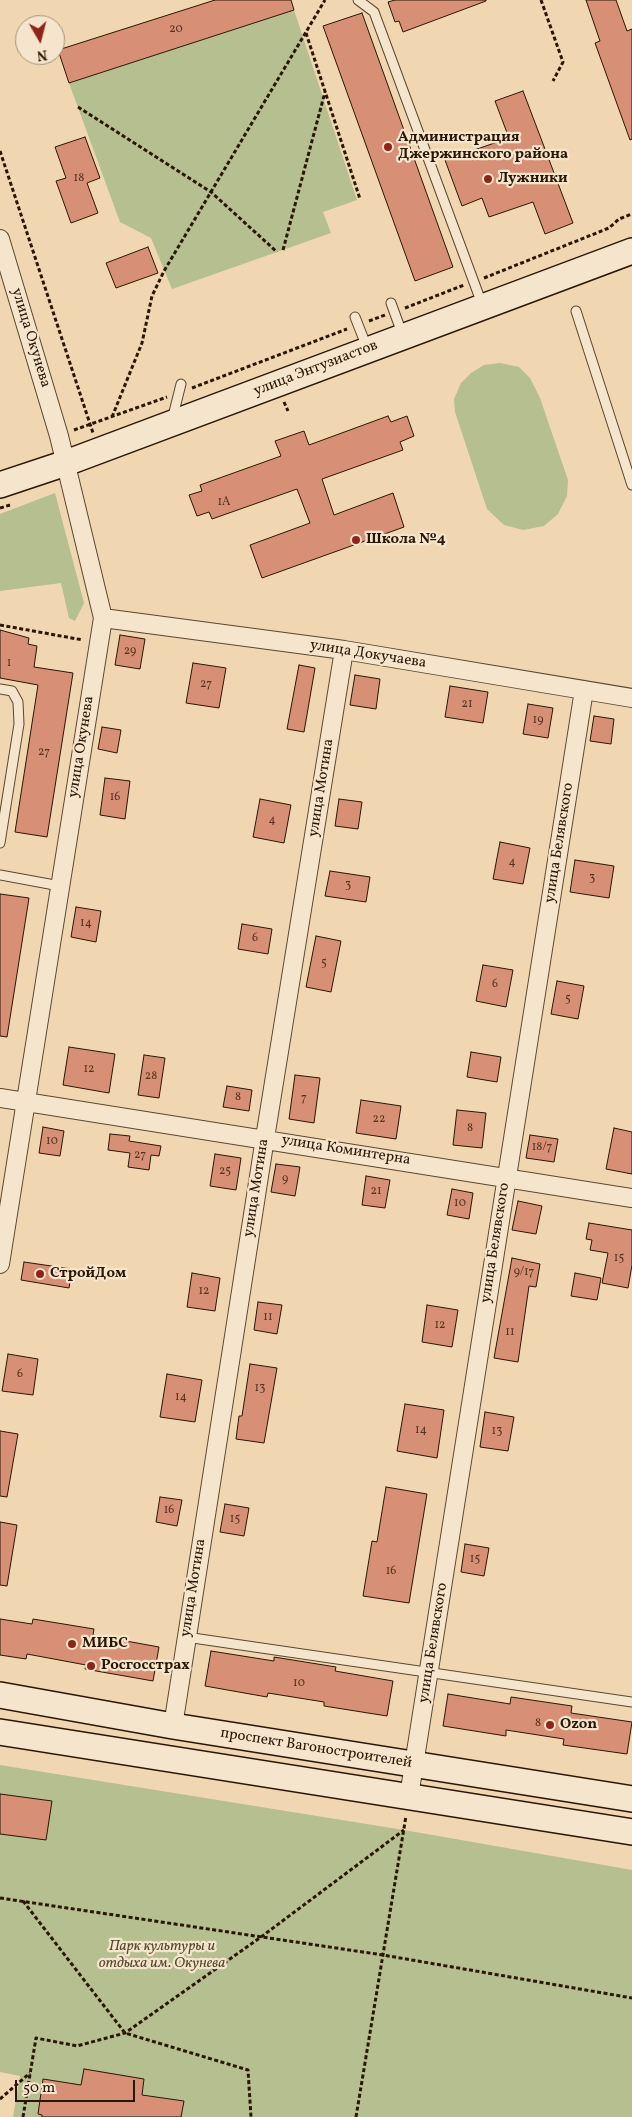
<!DOCTYPE html>
<meta charset="utf-8">
<style>
body{margin:0}
#map{position:relative;width:632px;height:2117px;overflow:hidden;background:#f0d7b1;font-family:Vollkorn,serif}
canvas{display:block}
.north{position:absolute;left:15px;top:15px;width:50px;height:50px;box-sizing:border-box;background:#f5e5cc;border:1px solid #a4927c;border-radius:50%;rotate:172deg;font-size:14px;font-weight:700;line-height:20px;text-align:center;color:#2a1605}
.north::after{content:'';display:block;margin:auto;width:18px;height:22px;background:#8f2418;clip-path:polygon(50% 0,100% 100%,50% 72%,0 100%)}
.scale{position:absolute;left:15px;top:2080px;width:120px;height:22px;box-sizing:border-box;border:2px solid #2a1605;border-top:0;padding-left:6px;font-size:15px;line-height:18px;white-space:nowrap;color:#2a1605;-webkit-text-stroke:4px #f5e5cc;paint-order:stroke}
</style>
<div id="map">
<canvas width="632" height="2117"></canvas>
<div class="north">N</div>
<div class="scale">50 m</div>
</div>
<script>
const ctx = document.querySelector('canvas').getContext('2d');
ctx.lineJoin = 'round';
function fillPath(path, color) { ctx.fillStyle = color; ctx.fill(path, 'evenodd'); }
const toPath = rows => new Path2D(rows.map(r => 'M' + r).join(''));
function strokePath(path, color, width, dash) { ctx.strokeStyle = color; ctx.lineWidth = width; ctx.lineCap = dash ? 'butt' : 'round'; ctx.setLineDash(dash || []); ctx.stroke(path); }
function drawText(font, color, halo, rows, align = 'center') {
  ctx.font = font + ' Vollkorn,serif'; ctx.lineWidth = 4.5; ctx.setLineDash([]); ctx.textBaseline = 'middle'; ctx.strokeStyle = halo; ctx.fillStyle = color; for (const [text, x, y, turn = 0] of rows) {
    ctx.save(); ctx.translate(x, y); ctx.rotate((+turn || 0) * Math.PI / 180); ctx.textAlign = isNaN(turn) ? turn : align; if (halo) ctx.strokeText(text, 0, 0); ctx.fillText(text, 0, 0); ctx.restore();
  }
}
const green = toPath([
 [294,10,357,200,323,212,331,233,172,289,151,238,120,222,69,83],
 [500,363,519,367,530,378,540,398,568,480,567,496,558,514,544,526,523,530,504,525,487,509,455,412,454,399,461,383,471,373,484,365],
 [55,493,84,603,75,621,69,618,61,583,0,591,0,514],
 [0,1765,404,1830,632,1870,632,2117,13,2117,20,2076,0,2072]
]);
const building = toPath([
 [215,0,291,0,294,10,69,83,58,50,215,0],
 [395,0,486,0,486,1,403,32,399,21,395,22,388,2,395,0],
 [586,0,616,0,627,31,632,29,632,139,630,140,595,43,600,41,586,0],
 [362,13,453,267,415,281,323,26,362,13],
 [523,91,573,223,545,234,533,202,489,217,482,198,462,206,445,160,509,138,495,101,523,91],
 [85,137,100,178,87,183,98,213,71,223,56,181,66,178,55,147,85,137],
 [148,247,158,273,116,288,106,263,148,247],
 [388,416,391,422,407,416,414,436,400,442,403,450,322,479,334,515,393,493,404,527,262,578,250,545,310,523,297,489,212,519,209,512,197,516,189,495,202,491,200,485,281,456,275,441,304,431,309,445,388,416],
 [0,630,29,638,28,644,37,646,34,667,73,673,47,837,15,832,38,685,0,678,0,630],
 [120,635,145,639,140,669,115,665,120,635],
 [193,663,226,668,219,708,186,703,193,663],
 [299,665,315,668,304,732,287,729,299,665],
 [355,675,380,679,376,709,350,705,355,675],
 [450,686,488,692,483,723,445,717,450,686],
 [528,704,553,708,548,738,523,734,528,704],
 [594,716,614,719,611,744,590,741,594,716],
 [102,727,121,730,117,753,98,749,102,727],
 [105,778,130,781,125,819,100,815,105,778],
 [260,799,291,805,284,843,253,837,260,799],
 [339,799,362,802,358,829,335,826,339,799],
 [500,842,530,848,523,884,493,879,500,842],
 [575,860,614,866,609,898,570,892,575,860],
 [330,871,370,877,366,902,325,896,330,871],
 [0,894,29,898,7,1037,0,1036,0,894],
 [76,907,101,911,96,942,71,937,76,907],
 [242,924,272,929,268,954,238,949,242,924],
 [316,936,341,941,331,992,306,987,316,936],
 [483,965,513,970,506,1007,476,1001,483,965],
 [557,981,584,986,578,1019,551,1014,557,981],
 [69,1047,115,1054,109,1093,63,1085,69,1047],
 [471,1052,501,1057,497,1082,467,1077,471,1052],
 [144,1055,165,1058,159,1098,138,1095,144,1055],
 [295,1075,320,1078,314,1123,289,1119,295,1075],
 [227,1086,252,1090,249,1111,223,1107,227,1086],
 [361,1100,401,1106,396,1139,356,1133,361,1100],
 [457,1110,486,1113,482,1148,453,1145,457,1110],
 [43,1127,64,1131,60,1156,39,1153,43,1127],
 [614,1128,632,1132,632,1174,606,1169,614,1128],
 [110,1134,130,1136,129,1141,161,1146,159,1156,151,1155,149,1170,128,1167,130,1153,108,1150,110,1134],
 [530,1135,558,1139,554,1162,526,1158,530,1135],
 [215,1154,241,1158,236,1190,210,1186,215,1154],
 [276,1164,300,1167,295,1196,271,1192,276,1164],
 [366,1176,390,1180,385,1208,362,1205,366,1176],
 [452,1189,473,1193,469,1219,447,1215,452,1189],
 [518,1201,542,1206,536,1234,512,1230,518,1201],
 [589,1223,632,1230,632,1265,628,1288,602,1283,608,1253,590,1250,592,1240,586,1239,589,1223],
 [512,1258,540,1264,536,1287,529,1286,518,1362,494,1358,512,1258],
 [24,1262,72,1269,69,1288,21,1280,24,1262],
 [192,1273,220,1278,215,1311,187,1307,192,1273],
 [575,1273,601,1278,597,1300,571,1296,575,1273],
 [258,1302,282,1305,277,1334,254,1330,258,1302],
 [427,1305,458,1310,452,1347,422,1342,427,1305],
 [8,1354,38,1359,33,1395,2,1391,8,1354],
 [250,1364,277,1368,264,1443,236,1439,239,1416,242,1416,250,1364],
 [167,1374,202,1380,195,1422,160,1417,167,1374],
 [405,1404,444,1410,437,1458,397,1451,405,1404],
 [485,1412,514,1417,508,1451,480,1447,485,1412],
 [0,1431,18,1434,7,1497,0,1496,0,1431],
 [386,1487,427,1494,409,1603,363,1596,372,1541,377,1542,386,1487],
 [160,1497,182,1500,177,1526,156,1522,160,1497],
 [225,1504,249,1508,244,1536,220,1532,225,1504],
 [0,1522,17,1525,7,1586,0,1585,0,1522],
 [465,1544,489,1548,484,1576,461,1572,465,1544],
 [0,1619,32,1624,33,1619,94,1629,93,1635,159,1647,153,1681,85,1669,86,1665,27,1654,26,1659,0,1655,0,1619],
 [211,1651,274,1661,274,1657,336,1667,335,1671,393,1681,387,1716,324,1706,324,1702,268,1693,267,1697,205,1686,211,1651],
 [448,1694,510,1704,511,1697,572,1706,571,1713,632,1722,627,1754,563,1745,564,1739,506,1730,506,1736,443,1726,448,1694],
 [0,1794,52,1801,46,1840,0,1834,0,1794],
 [84,2069,144,2079,142,2095,184,2101,181,2117,42,2117,42,2115,38,2114,43,2079,81,2085,84,2069]
]);
const path = toPath([
 [541,0,563,62,553,81],
 [306,33,360,199],
 [78,107,211,192,277,252],
 [0,151,93,433],
 [283,250,325,92],
 [484,278,609,228,619,219,632,214],
 [405,308,464,285],
 [369,321,385,315],
 [192,388,347,329],
 [284,402,288,411],
 [112,417,142,343,152,296,164,271,325,0],
 [74,430,167,397],
 [0,508,10,505],
 [0,625,83,640],
 [0,1898,383,1955,632,1998],
 [23,1901,125,2033,248,2070,251,2117],
 [0,2099,30,2073],
 [23,2117,36,2038,77,2046,125,2033,261,1937,404,1830],
 [356,2117,406,1816]
]);
const lane = toPath([
 [358,0,374,12,482,304],
 [391,303,403,336],
 [576,311,632,485],
 [355,317,368,350],
 [172,420,181,384],
 [0,689,12,691,18,702,19,724,0,843],
 [0,875,60,886],
 [186,1637,632,1702]
]);
const street = toPath([
 [0,239,59,436,103,618,0,1264],
 [103,618,344,650,632,698],
 [0,1098,632,1198],
 [173,1726,265,1138,344,650],
 [409,1796,584,690]
]);
const secondary = toPath([
 [0,485,66,463,632,251],
 [0,1695,173,1726,632,1799],
 [0,1732,632,1832]
]);
const markers = [
 [388,147,5,"#8f2418"],
 [488,179,5,"#8f2418"],
 [356,540,5,"#8f2418"],
 [40,1274,5,"#8f2418"],
 [72,1644,5,"#8f2418"],
 [91,1666,5,"#8f2418"],
 [550,1725,5,"#8f2418"]
];
const numberNames = [
 ["20",176,30],
 ["18",79,179],
 ["1А",224,503],
 ["29",130,652],
 ["1",9,664],
 ["27",206,685],
 ["21",467,705],
 ["19",538,721],
 ["27",44,753],
 ["16",115,798],
 ["4",272,821],
 ["4",512,863],
 ["3",592,879],
 ["3",348,886],
 ["14",86,924],
 ["6",255,939],
 ["5",324,964],
 ["6",495,985],
 ["5",568,1000],
 ["12",89,1070],
 ["28",151,1077],
 ["8",238,1098],
 ["7",304,1099],
 ["22",379,1120],
 ["8",470,1129],
 ["10",52,1142],
 ["18/7",542,1148],
 ["27",140,1156],
 ["25",225,1172],
 ["9",285,1180],
 ["21",376,1192],
 ["10",460,1204],
 ["15",619,1259],
 ["9/17",524,1273],
 ["12",204,1292],
 ["11",268,1318],
 ["12",440,1326],
 ["11",510,1333],
 ["6",20,1375],
 ["13",260,1389],
 ["14",181,1398],
 ["14",421,1431],
 ["13",497,1432],
 ["16",169,1511],
 ["15",235,1520],
 ["15",475,1560],
 ["16",391,1572],
 ["10",299,1684],
 ["8",538,1724]
];
const poiNames = [
 ["Администрация",398,138],
 ["Джержинского района",398,155],
 ["Лужники",498,179],
 ["Школа №4",366,540],
 ["СтройДом",50,1274],
 ["МИБС",82,1644],
 ["Росгосстрах",101,1666],
 ["Ozon",560,1725]
];
const streetNames = [
 ["улица Окунева",30,338,73],
 ["улица Энтузиастов",316,369,-21],
 ["улица Докучаева",368,655,9],
 ["улица Окунева",82,747,-81],
 ["улица Мотина",322,788,-81],
 ["улица Белявского",560,843,-81],
 ["улица Коминтерна",346,1151,9],
 ["улица Мотина",257,1188,-81],
 ["улица Белявского",496,1243,-81],
 ["улица Мотина",194,1588,-81],
 ["улица Белявского",434,1643,-81],
 ["проспект Вагоностроителей",316,1749,9]
];
const parkNames = [
 ["Парк культуры и",162,1947],
 ["отдыха им. Окунева",162,1964]
];
fillPath(green, '#b5bf8f');
fillPath(building, '#d78f75');
strokePath(building, '#2a1605', 1);
strokePath(lane, '#5c4630', 11);
strokePath(street, '#5c4630', 20);
strokePath(secondary, '#2a1605', 28);
strokePath(path, '#2a1605', 3, [4, 2.5]);
strokePath(lane, '#f5e5cc', 9);
strokePath(street, '#f5e5cc', 18);
strokePath(secondary, '#f5e5cc', 25);
for (const [x, y, r, color] of markers) { const dot = new Path2D(); dot.arc(x, y, r, 0, 2 * Math.PI); ctx.fillStyle = color; ctx.fill(dot); strokePath(dot, '#f5e5cc', 2); }
drawText('12px', '#553421', null, numberNames);
drawText('bold 15px', '#2a1605', '#f5e5cc', poiNames, 'left');
drawText('15px', '#2a1605', '#f5e5cc', streetNames);
drawText('italic 15px', '#54492e', '#f5e5cc', parkNames);
</script>
